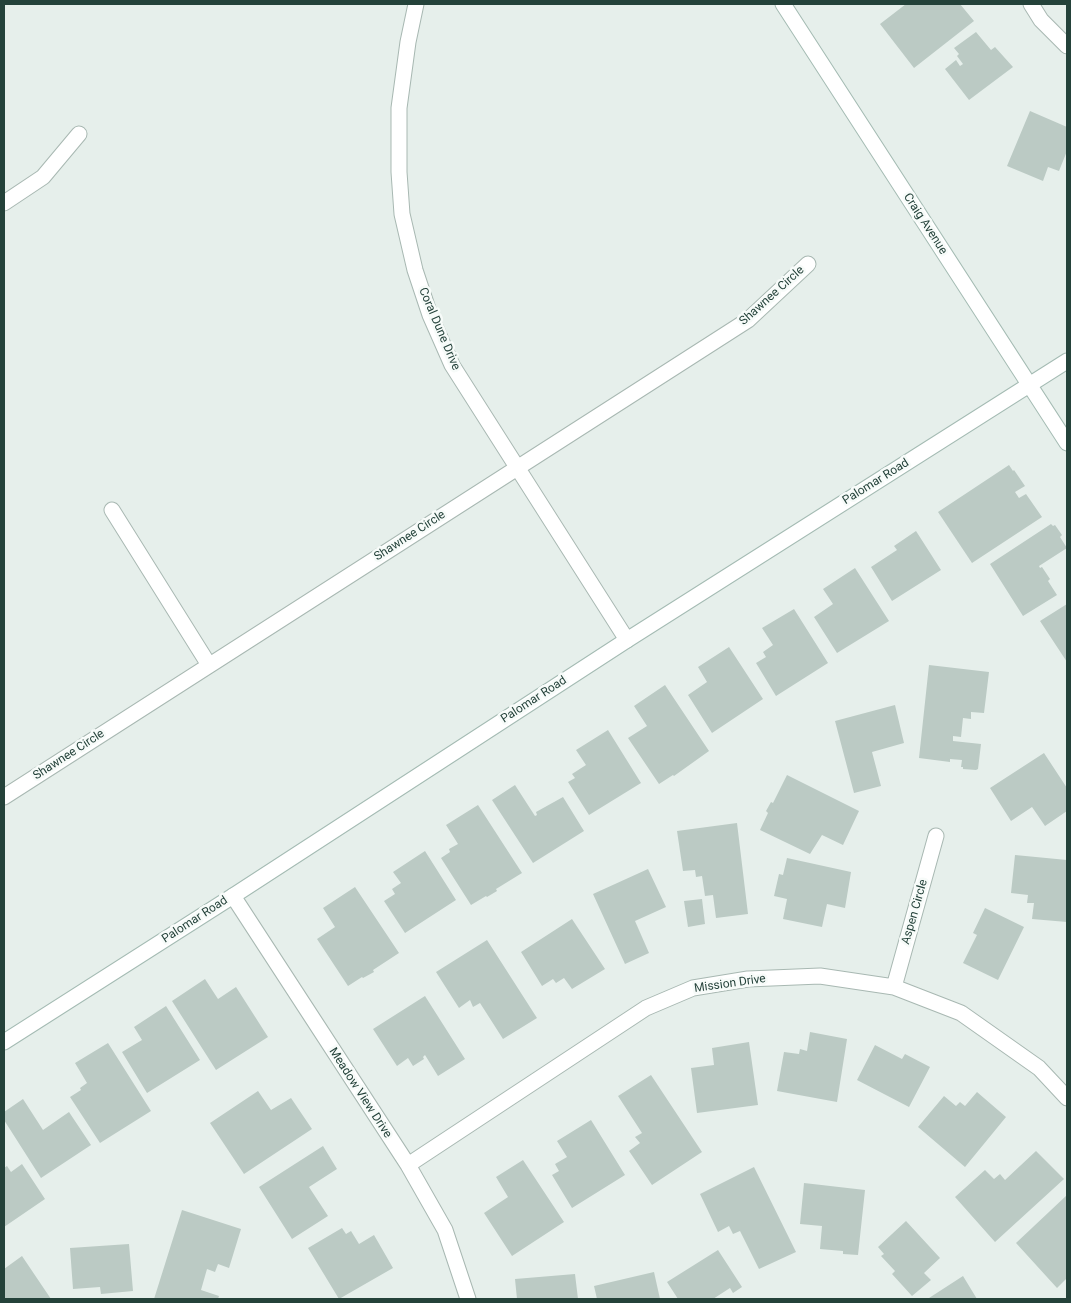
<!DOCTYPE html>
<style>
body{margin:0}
#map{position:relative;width:1071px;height:1303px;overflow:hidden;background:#e6efeb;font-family:Roboto,sans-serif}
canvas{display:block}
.frame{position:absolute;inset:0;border:5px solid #24423a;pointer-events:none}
</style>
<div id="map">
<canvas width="1071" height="1303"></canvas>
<div class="frame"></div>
</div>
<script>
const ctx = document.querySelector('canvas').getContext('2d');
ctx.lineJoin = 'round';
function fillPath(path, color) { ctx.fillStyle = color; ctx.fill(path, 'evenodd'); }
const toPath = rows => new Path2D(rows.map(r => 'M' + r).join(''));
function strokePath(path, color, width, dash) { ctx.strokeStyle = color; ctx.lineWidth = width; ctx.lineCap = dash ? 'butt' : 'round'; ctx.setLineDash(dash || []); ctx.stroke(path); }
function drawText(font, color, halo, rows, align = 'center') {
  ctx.font = font + ' Roboto,sans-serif'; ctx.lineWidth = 5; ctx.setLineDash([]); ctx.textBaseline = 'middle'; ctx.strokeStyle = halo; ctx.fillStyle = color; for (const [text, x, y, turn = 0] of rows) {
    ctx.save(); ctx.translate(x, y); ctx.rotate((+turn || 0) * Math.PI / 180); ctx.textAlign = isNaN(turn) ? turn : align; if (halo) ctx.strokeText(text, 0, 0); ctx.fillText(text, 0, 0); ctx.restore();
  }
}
const building = toPath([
 [906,4,960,4,974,21,914,68,880,24],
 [976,32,991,50,995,47,1013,67,969,100,945,69,956,60,960,66,963,64,957,56,959,54,954,48],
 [1030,111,1067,127,1067,151,1059,171,1048,167,1043,181,1007,166],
 [1009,465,1013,471,1014,470,1025,486,1015,492,1019,498,1026,494,1042,517,972,563,938,512],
 [1051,524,1053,526,1055,525,1062,535,1060,537,1067,548,1039,566,1040,568,1042,567,1050,579,1048,581,1057,595,1023,616,990,564],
 [916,531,941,570,892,601,871,567,897,550,894,546],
 [855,568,889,621,837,653,814,617,833,604,823,589],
 [1067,604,1067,662,1040,621],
 [794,609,828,663,776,696,756,663,766,657,763,652,773,645,762,628],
 [729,647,763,699,712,733,688,695,707,682,698,667],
 [929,665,989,672,984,713,971,712,971,719,963,718,961,737,953,736,953,741,981,744,978,769,976,770,963,769,963,767,961,767,962,760,950,759,950,762,919,758],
 [665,685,709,751,674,776,673,775,659,784,628,738,647,726,634,706],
 [895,705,904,743,872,752,881,786,854,793,835,721],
 [608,730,641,783,589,815,568,782,575,778,572,774,586,765,576,750],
 [1044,753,1067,788,1067,811,1045,826,1032,807,1011,821,990,788],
 [787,775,859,811,843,845,822,835,810,854,760,830,768,813,766,811,771,802,773,803],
 [515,785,535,816,537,815,536,812,563,797,584,831,533,863,492,800],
 [478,805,522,873,496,889,497,891,487,897,486,896,471,905,441,858,450,852,449,849,458,844,446,825],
 [737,823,748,914,716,918,713,895,705,896,702,876,696,877,695,870,683,871,677,831],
 [425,851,456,900,405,933,384,901,395,894,392,889,401,883,393,872],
 [1015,855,1067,860,1067,922,1032,919,1034,903,1027,903,1028,895,1011,893],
 [787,858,851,872,845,908,827,904,822,927,783,919,787,899,774,896,779,874,783,875],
 [648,869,666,907,635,921,649,953,625,964,593,894],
 [355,887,399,953,373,970,374,972,363,978,362,977,348,986,317,939,335,927,323,908],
 [702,899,705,924,688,927,684,901],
 [985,908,1024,927,998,980,963,963,977,935,973,933],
 [572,919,605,969,572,989,564,978,556,983,553,979,542,986,521,952],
 [487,940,537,1018,503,1039,480,1003,473,1007,470,1000,459,1008,436,972],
 [205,979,218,999,236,987,268,1037,216,1070,172,1001],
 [425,996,465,1059,438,1076,425,1055,423,1057,424,1059,413,1066,408,1058,397,1066,373,1029],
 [166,1006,200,1060,147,1093,122,1052,142,1040,134,1027],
 [810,1032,847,1039,837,1102,777,1091,784,1052,799,1054,800,1049,807,1051],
 [749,1042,758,1105,697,1113,691,1068,714,1065,712,1048],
 [108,1043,151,1111,100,1143,70,1097,81,1090,80,1088,87,1083,75,1063],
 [875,1045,902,1059,905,1054,930,1067,909,1107,857,1080],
 [651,1075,702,1152,652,1185,629,1151,640,1143,635,1137,642,1133,618,1096],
 [258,1091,271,1110,291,1098,312,1129,244,1174,210,1123],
 [977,1092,1006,1117,965,1167,918,1127,944,1096,956,1106,960,1102,965,1106],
 [23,1099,43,1130,69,1112,91,1145,41,1178,4,1120,4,1112],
 [591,1120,625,1175,572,1208,552,1175,559,1171,555,1164,567,1157,557,1141],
 [323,1146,337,1169,309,1187,328,1216,292,1239,259,1187],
 [1036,1151,1064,1179,995,1242,955,1197,985,1170,994,1179,1000,1174,1005,1180],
 [523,1160,564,1222,512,1256,484,1213,508,1197,496,1177],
 [22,1164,45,1199,4,1227,4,1168,7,1166,11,1172],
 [754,1167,796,1252,759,1269,740,1231,733,1234,729,1226,718,1232,700,1194],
 [804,1183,865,1190,858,1255,843,1254,843,1251,820,1249,822,1226,800,1224],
 [1067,1195,1067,1278,1057,1288,1016,1243],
 [182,1210,241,1229,229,1268,218,1264,215,1272,207,1269,201,1290,219,1296,218,1299,154,1299],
 [906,1221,940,1258,924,1273,931,1280,912,1296,892,1274,895,1271,881,1256,884,1254,878,1247],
 [342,1228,346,1234,351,1231,359,1244,374,1235,393,1268,339,1299,308,1248],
 [129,1244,133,1291,101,1294,100,1287,73,1289,70,1248],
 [718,1250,742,1287,733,1293,730,1288,713,1299,678,1299,667,1282],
 [22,1256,51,1299,4,1299,4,1269],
 [654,1272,660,1299,597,1299,594,1286],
 [575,1274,578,1299,517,1299,515,1279],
 [963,1276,977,1299,930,1299,929,1298]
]);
const street = toPath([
 [416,4,408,42,399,108,399,172,402,214,415,270,430,315,452,365,627,640],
 [1031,4,1041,20,1067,46],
 [4,203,43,177,79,134],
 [112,510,209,665],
 [4,797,748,320,808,264],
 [233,896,408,1165,445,1230,468,1299],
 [894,987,936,836],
 [408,1165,646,1008,693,988,748,979,820,976,894,987,961,1013,1039,1068,1067,1098]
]);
const secondary = toPath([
 [783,4,1067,443],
 [4,1042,233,896,627,640,1067,361]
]);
const streetNames = [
 ["Craig Avenue",925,224,57],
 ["Shawnee Circle",772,296,-42],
 ["Coral Dune Drive",439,329,67],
 ["Palomar Road",876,482,-32],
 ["Shawnee Circle",410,536,-33],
 ["Palomar Road",534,700,-33],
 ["Shawnee Circle",69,755,-33],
 ["Aspen Circle",915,912,-74],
 ["Palomar Road",195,920,-33],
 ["Mission Drive",730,984,-8],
 ["Meadow View Drive",360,1093,57]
];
fillPath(building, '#bbcac4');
strokePath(street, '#a8b8b2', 17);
strokePath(secondary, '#a4bbb3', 17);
strokePath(street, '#fff', 15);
strokePath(secondary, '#fff', 15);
drawText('12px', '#24423a', '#f7fbf9', streetNames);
</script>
